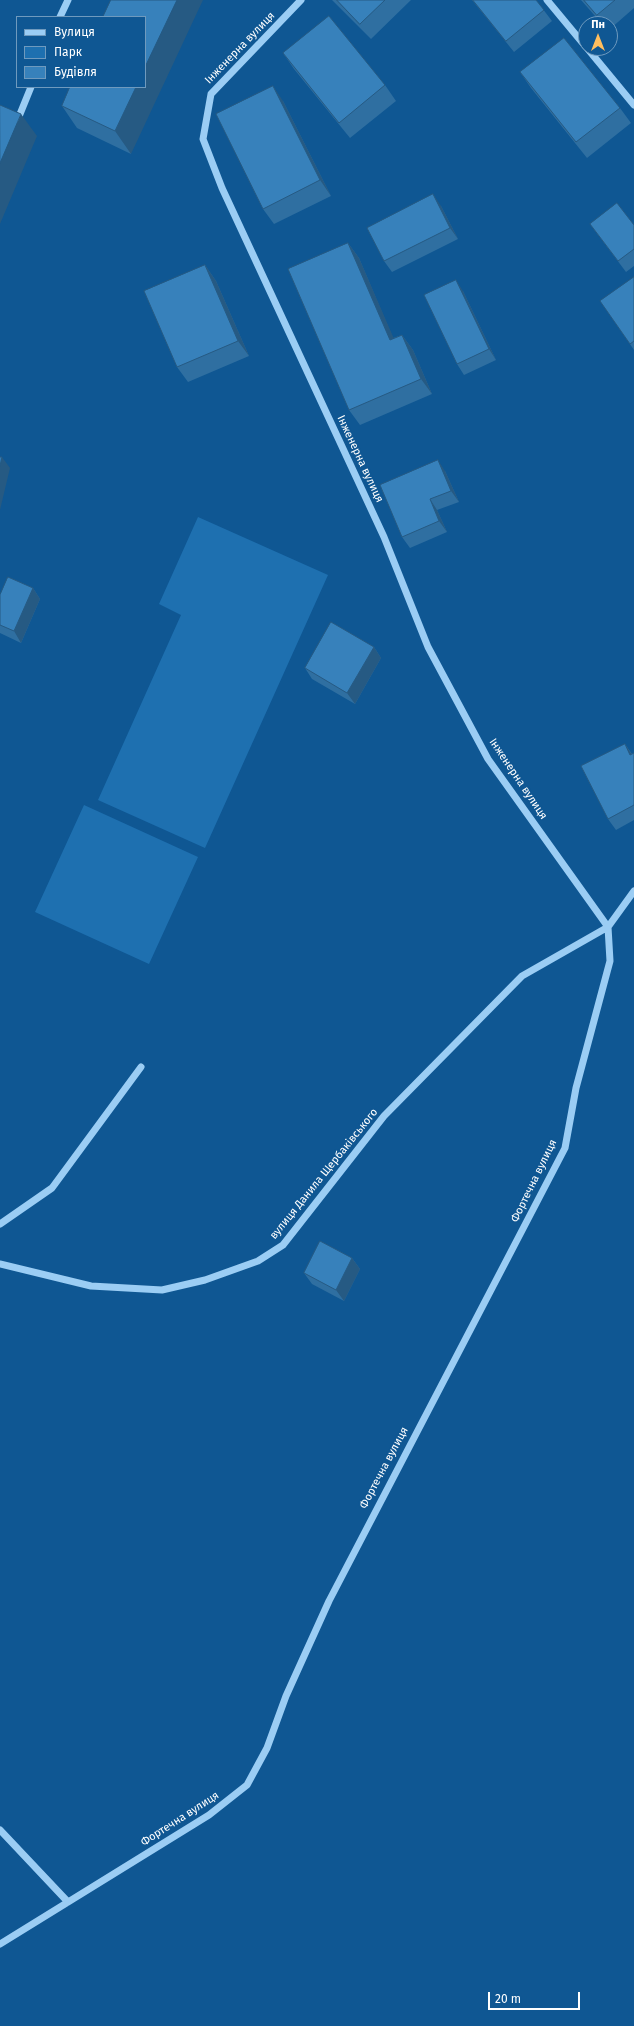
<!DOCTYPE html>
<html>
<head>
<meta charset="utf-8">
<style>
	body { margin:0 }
	#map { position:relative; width:634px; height:2026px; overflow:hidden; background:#0f5793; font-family:"Fira Sans",sans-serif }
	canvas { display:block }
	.legend { position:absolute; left:16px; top:16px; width:130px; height:72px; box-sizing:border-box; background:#0f5793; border:1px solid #6f9abe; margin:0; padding:5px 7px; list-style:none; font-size:12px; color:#fff }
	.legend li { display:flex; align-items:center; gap:8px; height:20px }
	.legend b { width:20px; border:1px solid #6f9abe }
	.north { position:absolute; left:578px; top:16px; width:40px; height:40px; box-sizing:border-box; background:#0f5793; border:1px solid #6f9abe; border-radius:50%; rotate:0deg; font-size:11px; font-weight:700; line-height:16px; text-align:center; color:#fff }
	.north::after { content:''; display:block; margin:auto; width:14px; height:18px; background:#ffbe5e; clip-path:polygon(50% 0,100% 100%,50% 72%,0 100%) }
	.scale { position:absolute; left:488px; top:1992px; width:92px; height:18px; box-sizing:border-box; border:2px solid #fff; border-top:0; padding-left:5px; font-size:12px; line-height:14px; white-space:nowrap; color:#fff; -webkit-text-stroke:3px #0f5793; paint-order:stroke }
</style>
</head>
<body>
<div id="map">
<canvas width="634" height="2026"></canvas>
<ul class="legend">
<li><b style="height:5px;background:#9bcdf4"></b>Вулиця</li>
<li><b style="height:11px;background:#1e70b0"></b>Парк</li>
<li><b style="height:11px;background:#3781bb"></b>Будівля</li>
</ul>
<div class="north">Пн</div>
<div class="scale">20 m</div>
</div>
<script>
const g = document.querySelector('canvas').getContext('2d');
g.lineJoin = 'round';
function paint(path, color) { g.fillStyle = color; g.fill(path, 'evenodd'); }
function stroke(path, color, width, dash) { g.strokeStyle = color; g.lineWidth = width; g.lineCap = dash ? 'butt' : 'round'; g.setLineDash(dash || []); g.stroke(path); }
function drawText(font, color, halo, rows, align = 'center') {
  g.font = font + ' "Fira Sans",sans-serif'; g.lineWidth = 3.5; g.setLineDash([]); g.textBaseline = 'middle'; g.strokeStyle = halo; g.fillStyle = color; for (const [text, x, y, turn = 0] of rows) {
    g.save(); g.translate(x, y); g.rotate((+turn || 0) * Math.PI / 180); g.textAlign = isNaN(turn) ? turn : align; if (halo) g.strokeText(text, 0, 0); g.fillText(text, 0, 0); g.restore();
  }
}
paint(new Path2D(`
	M198,517L328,575L205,848L98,800L181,615L159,604Z
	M84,805L198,857L149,964L35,912Z`), '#1e70b0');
stroke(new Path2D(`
	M301,0L211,94L203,139L222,188L384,537L428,647L488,759L608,927
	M547,0L586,47
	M60,17L68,0
	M587,48L634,105
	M18,119L31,87
	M0,1224L52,1188L141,1067
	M0,1264L91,1286L162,1290L205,1280L258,1261L283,1245L384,1116L522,976L608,927
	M0,1830L68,1902
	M0,1944L209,1815L247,1785L267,1748L286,1696L329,1601L565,1148L576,1088L610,961L608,927L634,891`), '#9bcdf4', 7);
paint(new Path2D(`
	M111,0L131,154L77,128L62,106Z
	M332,0H411L371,39Z
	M472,0H536L552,21L514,52Z
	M581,0H634V8L610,29V24H602Z
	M283,53L385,85L396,101L350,138L294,69Z
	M520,72L620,108L631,123L587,158L531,88Z
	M283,101L331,196L274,224L263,209Z
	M441,206L458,239L392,272L384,261Z
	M590,224L634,225V266L626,272Z
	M348,243L359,258L393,338L402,335L413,350L432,394L360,425L349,410Z
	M205,265L216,281L249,356L188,382L177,367Z
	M634,277V350L608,312Z
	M463,291L496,360L464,375L457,364Z
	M445,471L459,502L437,510L447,532L410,548L402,537Z
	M33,588L40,599L21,643L0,633V595Z
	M374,647L381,658L355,704L312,679L305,668Z
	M625,744L632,754L634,753V820L616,830L608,819Z
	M352,1258L360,1269L344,1301L312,1284L304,1273Z`), '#2f6fa1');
paint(new Path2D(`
	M177,0H203L131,154L115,131L136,87H145V67Z
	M273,86L283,101L331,196L320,180Z
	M21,114L37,136L0,224V163Z
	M433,194L441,206L458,239L450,228Z
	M348,243L359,258L401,355L390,340Z
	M205,265L216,281L249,356L238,341Z
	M456,280L463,291L496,360L489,349Z
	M402,335L413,350L432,394L421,379Z
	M2,457L10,468L0,510V466Z
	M438,460L445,471L459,502L451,491Z
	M430,499L437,510L447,532L439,521Z
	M33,588L40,599L21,643L14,631Z
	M374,647L381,658L355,704L347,693Z
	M625,744L632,755H630Z
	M352,1258L360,1269L344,1301L336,1290Z`), '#265a83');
const building = new Path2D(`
	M111,0H177L145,67V17H103Z
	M337,0H385L360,24Z
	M473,0H536L544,10L506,41Z
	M584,0H615L597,15Z
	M329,16L385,85L339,123L283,53Z
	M564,38L620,108L576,142L520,72Z
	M273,86L320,180L263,209L216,114Z
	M70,87H136L115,131L62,106Z
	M0,105L21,114L0,163Z
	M433,194L450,228L384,261L367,228Z
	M617,203L634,225V249L618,261L590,224Z
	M348,243L390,340L402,335L421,379L349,410L288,269Z
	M205,265L238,341L177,367L144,291Z
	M634,277V341L630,344L600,301Z
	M456,280L489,349L457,364L424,295Z
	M0,457H2L0,466Z
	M438,460L451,491L430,499L439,521L402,537L380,485Z
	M8,577L33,588L14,631L0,625V595Z
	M331,622L374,647L347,693L305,668Z
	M625,744L630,755L634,753V805L608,819L581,766Z
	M320,1241L352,1258L336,1290L304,1273Z`);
paint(building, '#3781bb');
stroke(building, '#265a83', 1);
drawText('11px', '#fff', '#0f5793', [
	["Інженерна вулиця",240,48,-46],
	["Інженерна вулиця",360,459,65],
	["Інженерна вулиця",518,779,56],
	["вулиця Данила Щербаківського",324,1174,-51],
	["Фортечна вулиця",534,1181,-64],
	["Фортечна вулиця",384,1468,-62],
	["Фортечна вулиця",180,1819,-33]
]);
</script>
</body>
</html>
